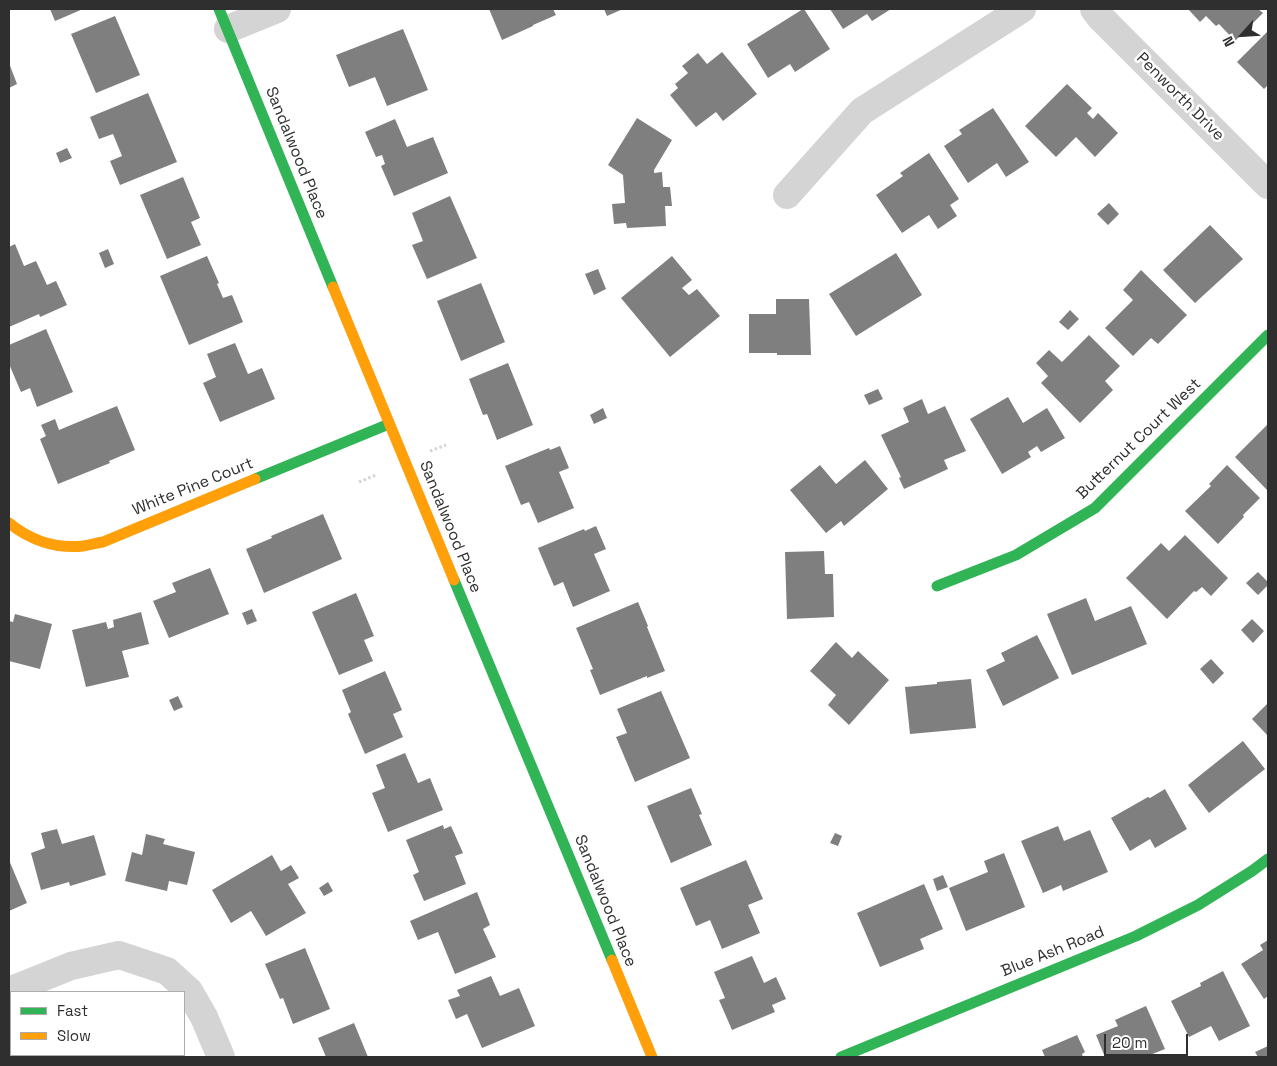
<!DOCTYPE html>
<html>
<head>
<meta charset="utf-8">
<style>
	body { margin:0 }
	#map { position:relative; width:1277px; height:1066px; overflow:hidden; background:#fff; font-family:"Space Grotesk",sans-serif }
	canvas { display:block }
	.frame { position:absolute; inset:0; border:10px solid #2f2f2f; pointer-events:none }
	.legend { position:absolute; left:10px; top:991px; width:175px; height:65px; box-sizing:border-box; background:#fff; border:1px solid #acacac; margin:0; padding:6px 9px; list-style:none; font-size:15px; color:#2f2f2f }
	.legend li { display:flex; align-items:center; gap:10px; height:25px }
	.legend b { width:25px; border:1px solid #acacac }
	.north { position:absolute; left:1217px; top:10px; width:50px; height:50px; -webkit-text-stroke:4px #fff; paint-order:stroke; rotate:244deg; font-size:14px; font-weight:700; line-height:20px; text-align:center; color:#2f2f2f }
	.north::after { content:''; display:block; margin:auto; width:18px; height:22px; background:#2f2f2f; clip-path:polygon(50% 0,100% 100%,50% 72%,0 100%) }
	.scale { position:absolute; left:1104px; top:1034px; width:84px; height:22px; box-sizing:border-box; border:2px solid #2f2f2f; border-top:0; padding-left:6px; font-size:15px; line-height:18px; white-space:nowrap; color:#2f2f2f; -webkit-text-stroke:4px #fff; paint-order:stroke }
</style>
</head>
<body>
<div id="map">
<canvas width="1277" height="1066"></canvas>
<div class="frame"></div>
<ul class="legend">
<li><b style="height:6px;background:#30b455"></b>Fast</li>
<li><b style="height:6px;background:#ff9f0a"></b>Slow</li>
</ul>
<div class="north">N</div>
<div class="scale">20 m</div>
</div>
<script>
const g = document.querySelector('canvas').getContext('2d');
g.lineJoin = 'round';
function paint(path, color) { g.fillStyle = color; g.fill(path, 'evenodd'); }
function stroke(path, color, width, dash) { g.strokeStyle = color; g.lineWidth = width; g.lineCap = dash ? 'butt' : 'round'; g.setLineDash(dash || []); g.stroke(path); }
function drawText(font, color, halo, rows, align = 'center') {
  g.font = font + ' "Space Grotesk",sans-serif'; g.lineWidth = 5; g.setLineDash([]); g.textBaseline = 'middle'; g.strokeStyle = halo; g.fillStyle = color; for (const [text, x, y, turn = 0] of rows) {
    g.save(); g.translate(x, y); g.rotate((+turn || 0) * Math.PI / 180); g.textAlign = isNaN(turn) ? turn : align; if (halo) g.strokeText(text, 0, 0); g.fillText(text, 0, 0); g.restore();
  }
}
paint(new Path2D(`
	M50,9H83L55,21Z
	M489,9H553L556,15L533,25V26L502,40Z
	M604,9H623L607,16Z
	M803,9H804L830,49L795,72L790,64L768,78L747,44Z
	M830,9H891L872,21L867,14L843,29Z
	M1188,9H1258L1263,13L1235,41L1219,24L1216,26L1206,16L1200,22Z
	M115,16L140,75L96,93L71,34Z
	M403,29L428,90L387,106L375,77L349,87L336,55Z
	M1268,31V88L1267,86L1264,89L1237,62Z
	M722,52L757,94L723,121L716,112L696,127L670,95L678,88L675,84L688,73L682,66L698,53L707,64Z
	M9,63L17,84L9,88Z
	M1067,84L1092,108L1087,113L1093,119L1098,113L1118,133L1095,157L1076,137L1056,157L1025,126Z
	M148,93L177,162L120,185L110,161L122,156L113,134L99,139L90,117Z
	M993,108L1029,162L1006,177L997,163L968,183L944,146L962,134L959,130Z
	M637,118L672,140L654,170V173L662,172L663,187H670L672,206H665L666,226L627,228L626,223L614,224L612,204L625,203L623,175L608,165Z
	M395,119L407,147L433,137L448,173L394,196L381,166L385,164L382,155L376,157L365,132Z
	M67,148L72,158L60,163L56,153Z
	M929,153L959,199L950,205L957,216L938,229L929,215L902,233L876,195L903,176L900,173Z
	M183,177L200,218L191,222L201,245L167,259L140,195Z
	M450,196L477,258L427,279L412,245L423,241L412,213Z
	M1109,203L1119,214L1108,225L1097,214Z
	M1210,225L1243,259L1195,303L1163,270Z
	M15,244L24,266L36,261L47,285L56,281L67,305L40,317L39,314L9,327V247Z
	M108,249L114,264L105,268L99,253Z
	M896,253L922,295L856,336L829,294Z
	M207,256L219,283L217,284L223,298L232,295L243,322L189,345L160,276Z
	M672,256L692,280L682,288L689,295L697,289L720,316L670,357L621,298Z
	M598,269L606,289L594,295L585,274Z
	M1141,270L1187,315L1158,344L1151,338L1133,356L1105,328L1133,300L1123,290Z
	M481,283L505,342L461,361L437,301Z
	M776,299H809L811,355H777V353H749V314H776Z
	M1070,310L1079,319L1068,330L1059,322Z
	M46,329L73,392L37,407L30,388L21,392L9,364V345Z
	M1089,335L1120,366L1105,381L1113,390L1080,423L1041,383L1048,376L1036,363L1049,350L1062,362Z
	M235,343L248,374L262,368L275,399L220,422L203,383L216,377L207,354Z
	M508,363L533,425L497,440L487,414L483,415L469,379Z
	M878,389L883,399L869,405L864,395Z
	M1008,397L1023,423L1047,408L1065,438L1041,452L1037,446L1028,452L1031,457L1002,474L970,419Z
	M922,399L928,414L945,406L966,451L944,460L948,469L904,489L899,478L901,477L881,435L909,422L903,408Z
	M117,406L135,450L109,461L110,463L58,484L40,439L46,436L41,425L55,419L59,430Z
	M603,408L607,418L594,424L590,415Z
	M1268,424V491L1235,457Z
	M560,446L569,468L559,472L574,508L538,523L529,502L521,505L505,466L549,448L550,450Z
	M865,460L888,489L844,526L841,521L826,533L790,490L820,465L836,484Z
	M1227,465L1260,498L1243,515L1244,517L1218,544L1185,511L1211,486L1209,484Z
	M323,514L342,559L264,593L246,549L272,538L271,536Z
	M596,526L606,549L594,554L610,591L573,607L563,582L554,586L538,548L584,529L585,531Z
	M1185,535L1228,578L1211,596L1202,587L1196,592L1194,591L1167,619L1126,578L1161,543L1169,551Z
	M824,551L825,574H833L834,617L787,619L785,552Z
	M210,568L229,614L169,638L153,601L176,592L172,583Z
	M1258,572L1268,582V585L1258,595L1246,583Z
	M356,593L374,636L364,640L373,661L339,675L312,612Z
	M1086,598L1095,621L1131,606L1147,644L1072,675L1047,614Z
	M638,602L648,626L647,627L665,671L647,678V676L600,695L590,670L593,669L576,628Z
	M252,609L257,621L247,625L242,613Z
	M141,612L149,644L122,651L129,677L86,687L72,630L106,622L108,629L114,627L113,620Z
	M15,614L52,624L40,669L9,661V621L13,622Z
	M1252,619L1264,631L1253,643L1241,630Z
	M1037,635L1059,678L1003,706L986,670L1005,661L1001,653Z
	M836,642L852,658L858,651L889,680L849,725L828,705L836,695L810,671Z
	M1211,659L1224,673L1213,684L1200,669Z
	M385,671L402,710L393,714L403,737L365,754L348,714L351,712L342,690Z
	M971,679L976,728L910,734L905,687L937,684V682Z
	M661,691L690,758L635,782L616,737L627,733L617,709Z
	M178,696L183,707L174,711L169,700Z
	M1268,703V736L1252,719Z
	M1243,741L1265,769L1209,813L1188,785Z
	M405,753L418,783L430,778L443,810L388,832L372,793L385,788L376,765Z
	M691,788L702,814L699,815L712,845L671,863L647,806Z
	M1165,789L1187,829L1155,848L1150,839L1130,851L1111,818L1148,797L1150,798Z
	M443,825L444,829L451,826L463,853L455,856L466,884L424,901L413,875L419,872L406,840Z
	M1058,826L1064,841L1090,830L1108,872L1063,891L1061,885L1043,893L1021,841Z
	M57,829L62,844L94,835L106,875L70,886L69,882L41,890L31,853L45,848L41,833Z
	M835,833L842,836L838,846L830,843Z
	M146,834L165,839L163,844L195,852L187,885L169,881L167,891L125,881L132,852L142,855Z
	M1004,853L1025,907L966,931L949,888L988,872L984,861Z
	M272,855L281,871L291,865L299,878L288,884L306,913L266,936L251,911L231,923L212,890Z
	M9,860L27,903L9,911Z
	M746,860L763,899L748,905L760,933L722,949L710,920L696,926L680,888Z
	M943,875L948,887L937,891L933,879Z
	M328,882L333,891L324,896L319,888Z
	M924,884L943,929L920,939L924,949L880,967L857,913Z
	M477,892L490,925L483,929L496,957L455,974L438,932L418,940L410,921Z
	M1268,940V996L1264,999L1241,964L1263,950L1260,945Z
	M305,948L330,1009L293,1024L283,998L280,999L265,964Z
	M752,956L764,983L776,977L786,999L772,1005L775,1012L732,1030L719,1000L725,998L714,972Z
	M1223,971L1250,1026L1219,1041L1211,1026L1189,1037L1171,1001L1201,986L1200,983Z
	M491,976L500,996L519,988L535,1026L482,1048L467,1014L456,1019L448,1000L460,996L457,990Z
	M1146,1006L1165,1049L1145,1057H1105L1096,1035L1118,1026L1115,1020Z
	M354,1023L368,1057H326L318,1038Z
	M1077,1035L1085,1052L1082,1054L1083,1057H1045L1042,1050Z
	M1268,1046V1057H1258L1255,1052Z
	M91,1055H145L146,1057H92Z`), '#7f7f7f');
stroke(new Path2D(`
	M430,451L446,445
	M359,482L376,475`), '#d4d4d4', 3, [2.5, 2.5]);
stroke(new Path2D(`
	M1094,9L1100,17L1268,185
	M228,29L277,9
	M787,195L862,111L1022,9
	M9,991L71,966L119,955L167,971L189,991L204,1017L221,1057`), '#d4d4d4', 28);
stroke(new Path2D(`
	M219,9L333,287
	M255,479L389,424
	M454,580L612,960
	M937,586L1016,555L1095,508L1268,335
	M841,1057L1136,936L1198,905L1252,871L1268,859`), '#30b455', 11);
stroke(new Path2D(`
	M333,287L454,580
	M9,523C30,540 56,549 83,546C90,545 96,543 103,542L255,479
	M612,960L652,1057`), '#ff9f0a', 11);
drawText('16px', '#2f2f2f', '#fff', [
	["Penworth Drive",1180,97,45],
	["Sandalwood Place",296,153,68],
	["Butternut Court West",1139,439,-44],
	["White Pine Court",193,487,-22],
	["Sandalwood Place",450,527,68],
	["Sandalwood Place",605,901,68],
	["Blue Ash Road",1053,952,-22]
]);
</script>
</body>
</html>
